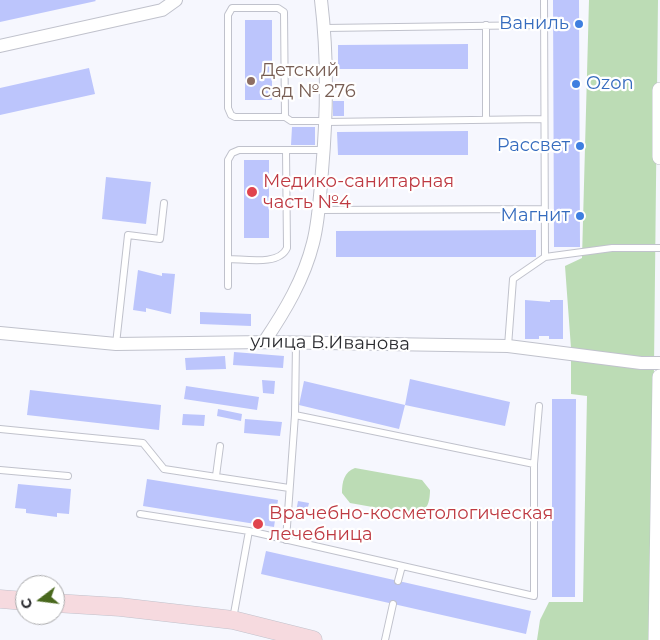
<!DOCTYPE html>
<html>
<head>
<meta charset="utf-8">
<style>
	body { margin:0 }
	#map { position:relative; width:660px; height:640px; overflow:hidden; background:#f6f7fe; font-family:Montserrat,sans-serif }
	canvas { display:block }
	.north { position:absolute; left:15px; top:575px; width:50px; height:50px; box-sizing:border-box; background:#fff; border:1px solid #aaaaac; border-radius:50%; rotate:255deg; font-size:14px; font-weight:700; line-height:20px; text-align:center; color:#2a2b2f }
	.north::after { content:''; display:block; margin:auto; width:18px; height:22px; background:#49681d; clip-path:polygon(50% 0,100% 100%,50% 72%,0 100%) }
</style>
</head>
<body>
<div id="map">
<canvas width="660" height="640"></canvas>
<div class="north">С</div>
</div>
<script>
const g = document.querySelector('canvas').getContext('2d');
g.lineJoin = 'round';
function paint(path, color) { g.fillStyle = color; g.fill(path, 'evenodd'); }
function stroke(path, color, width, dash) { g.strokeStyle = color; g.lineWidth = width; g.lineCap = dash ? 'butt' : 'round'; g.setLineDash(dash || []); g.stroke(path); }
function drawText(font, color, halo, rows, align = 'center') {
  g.font = font + ' Montserrat,sans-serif'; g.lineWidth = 4.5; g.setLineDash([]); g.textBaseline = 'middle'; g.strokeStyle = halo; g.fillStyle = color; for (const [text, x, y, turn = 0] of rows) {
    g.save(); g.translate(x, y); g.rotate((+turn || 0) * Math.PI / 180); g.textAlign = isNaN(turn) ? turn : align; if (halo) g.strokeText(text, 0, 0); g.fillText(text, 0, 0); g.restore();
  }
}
paint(new Path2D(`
	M589,0H658L651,640H537L540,620L549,602H583L587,396L571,394V348L565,266L582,258Z
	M355,468L422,480L430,490C430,502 427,515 412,514L350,503L342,493C342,482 344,472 355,468Z`), '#bcdcb5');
paint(new Path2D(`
	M0,0H95L96,1L0,22Z
	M553,0H579L580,247H554Z
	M245,20H272V100H245Z
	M468,44V69H338V45Z
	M89,68L95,94L0,115V88Z
	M333,101H344V116H333Z
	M292,127H315V145H291Z
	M468,131V155H338L337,132Z
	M244,160H269V238H244Z
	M106,177L151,182L146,224L102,219Z
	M536,230V257H336V231Z
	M138,270L162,276V273L175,274L171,314L146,308V312L133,310Z
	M525,300L550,302V300H563V339H549V336H539V339H525Z
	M200,312L251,314V326L200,324Z
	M234,352L284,356L283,368L233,365Z
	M225,356L226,369L186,370L185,358Z
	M410,379L510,402L505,426L405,405Z
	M262,380L275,381L274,394L263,393Z
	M304,381L405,405L399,429L299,405Z
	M186,386L259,397L257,410L184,399Z
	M30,390L161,405L159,430L27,415Z
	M552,399H576L575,597H552Z
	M218,409L242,414L241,421L217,416Z
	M183,414L205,415L204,426L182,425Z
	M245,419L282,422L280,436L244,433Z
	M147,479L278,500L274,527L143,506Z
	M18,484L71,489L69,514L57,513V517L26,513V509L15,508Z
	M298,501L309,503L305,519L295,517Z
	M266,551L531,611L526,634L261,574Z`), '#bcc5fc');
const service = new Path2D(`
	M544,0L545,257
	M486,25V120
	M325,28L544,25
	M285,117L284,12L278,8H232L228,15V108L231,115L235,117H285L291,121H326
	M326,122L544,119
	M286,150L287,248C279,266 245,259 228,259V160L232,153L239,150H324
	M319,210L544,209
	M228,259V286
	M116,344L128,235L160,239L164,203
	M508,346L513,279L545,257L612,248H660
	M295,415L534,464
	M0,429L143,443L164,469L289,488
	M0,470L68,476
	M216,476L220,446
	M140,514L249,531L534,596V464L539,406
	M286,540L295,415L296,343
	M398,581L402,566
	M233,619L249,531
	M385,640L393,604`);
const minor = new Path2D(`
	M0,46L162,10L176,0
	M0,333L116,344L264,342L508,346L641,363H660
	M264,342C285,311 304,279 313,243C319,220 320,195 322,171C327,114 328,57 321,0`);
const tertiary = new Path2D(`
	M660,90V157
	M656,640L660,377`);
const secondary = new Path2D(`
	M0,599L25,601
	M55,603L120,607L233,620L313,640`);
stroke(service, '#c0c2cc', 8);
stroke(minor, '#c0c2cc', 14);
stroke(tertiary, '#c0c2cc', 16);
stroke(secondary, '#c0c2cc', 19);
stroke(service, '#fff', 6);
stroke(minor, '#fff', 12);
stroke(tertiary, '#fff', 15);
stroke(secondary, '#f6dadf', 18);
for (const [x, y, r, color] of [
	[579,24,5,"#3f7fe0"],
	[251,81,5,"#8d6e63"],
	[576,84,5,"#3f7fe0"],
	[580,146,5,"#3f7fe0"],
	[252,192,6,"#e0444e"],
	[580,216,5,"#3f7fe0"],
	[258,524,6,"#e0444e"]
]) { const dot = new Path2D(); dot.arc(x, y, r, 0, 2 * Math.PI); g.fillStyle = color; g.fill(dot); stroke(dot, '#fff', 2); }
drawText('18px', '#366cbe', '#fff', [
	["Ваниль",569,24],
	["Ozon",586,84,"left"],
	["Рассвет",570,146],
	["Магнит",570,216]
], 'right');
drawText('18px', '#785e54', '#fff', [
	["Детский",261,71],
	["сад № 276",261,92]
], 'left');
drawText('18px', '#be3a42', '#fff', [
	["Медико-санитарная",263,182],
	["часть №4",263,203],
	["Врачебно-косметологическая",269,514],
	["лечебница",269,535]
], 'left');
drawText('18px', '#2a2b2f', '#fff', [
	["улица В.Иванова",330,343,1]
]);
</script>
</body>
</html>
